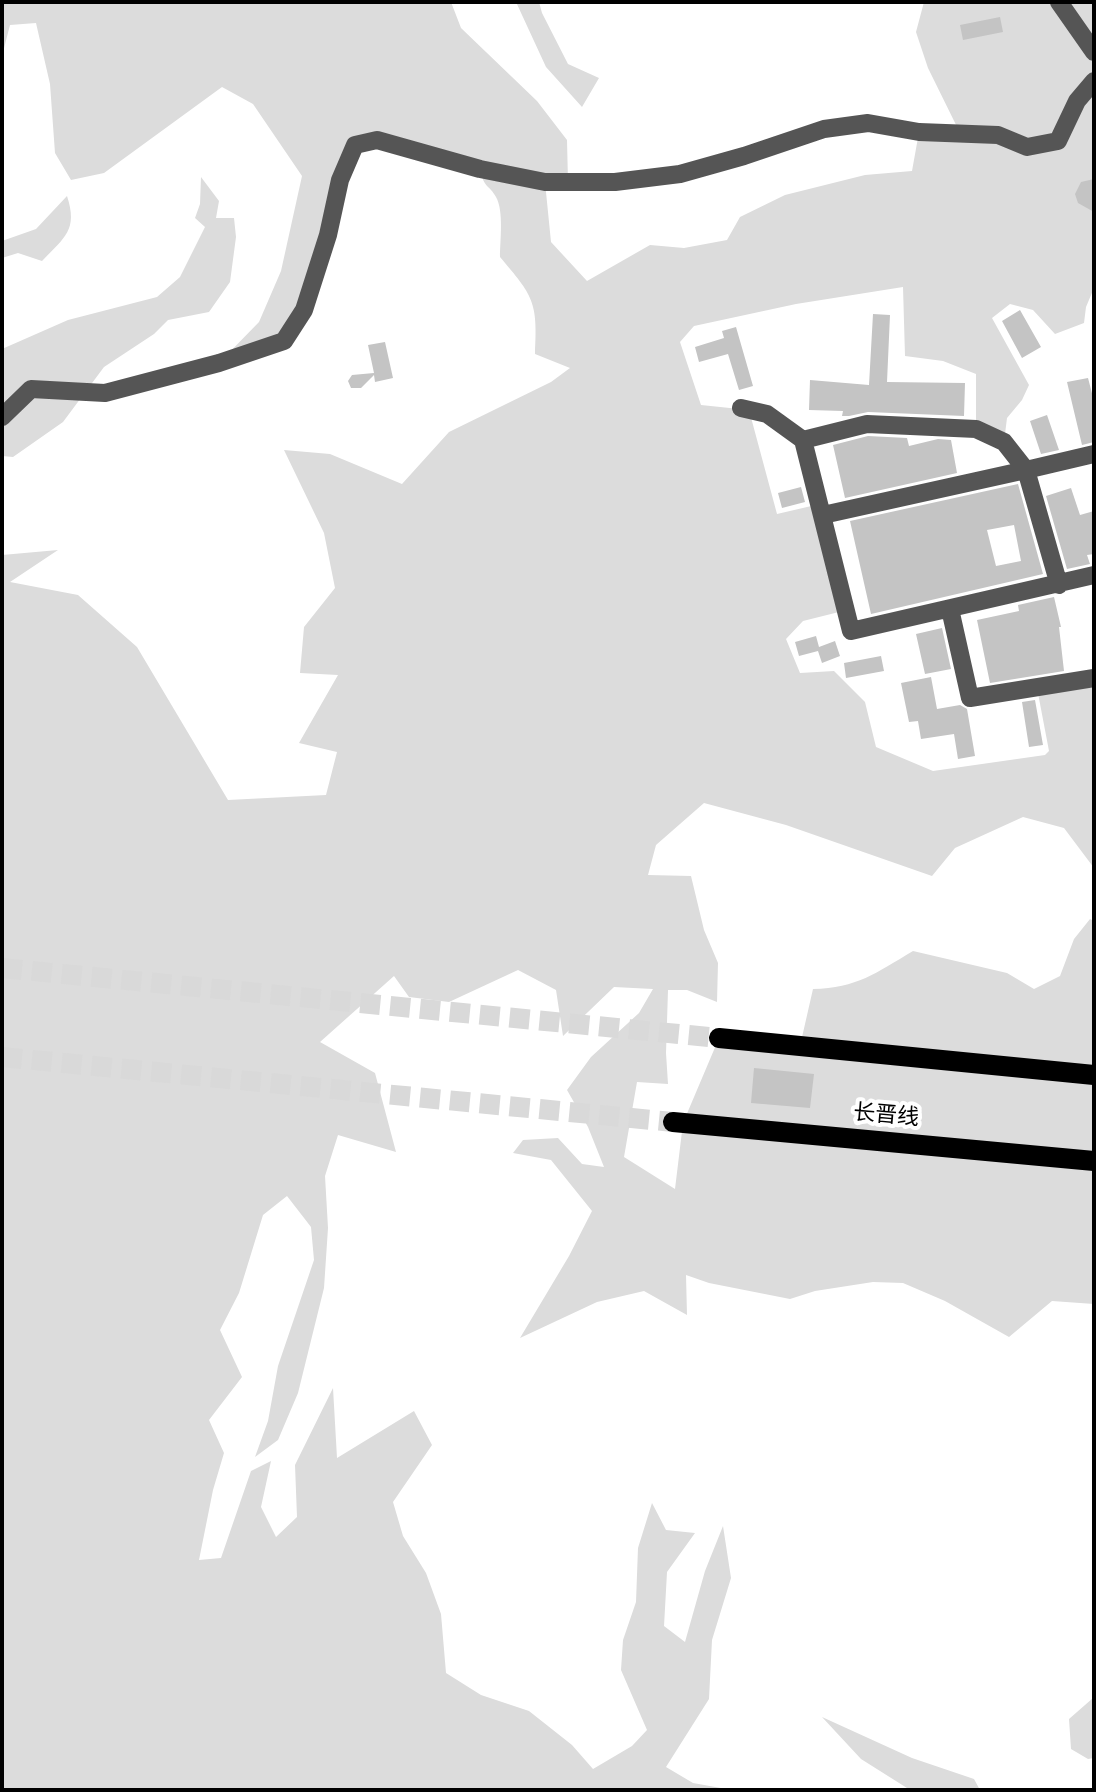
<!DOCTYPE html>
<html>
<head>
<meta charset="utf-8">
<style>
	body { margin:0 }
	#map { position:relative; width:1096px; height:1792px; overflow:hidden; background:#fff; font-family:"Source Sans 3",sans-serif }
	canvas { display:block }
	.frame { position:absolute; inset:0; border:4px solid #000; pointer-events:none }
</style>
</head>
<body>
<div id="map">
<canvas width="1096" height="1792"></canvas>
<div class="frame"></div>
</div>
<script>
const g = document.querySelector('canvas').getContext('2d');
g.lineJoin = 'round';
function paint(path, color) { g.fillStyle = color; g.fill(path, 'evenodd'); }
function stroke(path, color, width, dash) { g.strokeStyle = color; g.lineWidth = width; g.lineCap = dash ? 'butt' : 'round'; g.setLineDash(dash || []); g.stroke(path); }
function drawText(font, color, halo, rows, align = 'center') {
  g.font = font + ' "Source Sans 3","Noto Sans SC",sans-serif'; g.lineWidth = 8; g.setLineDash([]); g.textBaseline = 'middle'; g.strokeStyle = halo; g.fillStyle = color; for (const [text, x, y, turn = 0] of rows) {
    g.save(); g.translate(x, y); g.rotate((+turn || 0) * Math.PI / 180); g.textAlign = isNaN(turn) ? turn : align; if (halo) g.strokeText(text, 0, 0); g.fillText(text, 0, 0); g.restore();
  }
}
paint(new Path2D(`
	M2,2H451L461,28L537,101L567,140L568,182H545L551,242L587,281L650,245L684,248L727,240L740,217L785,195L865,175L912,171L919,132L960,133L928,68L916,32L924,2H1094V288L1086,307L1084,323L1055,334L1033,310L1010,304L992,318L1029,385L1022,400L1007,418L1004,442L976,429V374L943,361L905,356L903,287L796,304L694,326L680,342L701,405L749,410L777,514L820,504L847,610L803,621L786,639L800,673L834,671L865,702L876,747L933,771L1045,755L1049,751L1037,688L1094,678V868L1064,828L1023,817L955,848L932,876L786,825L704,803L656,845L648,875L691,876L704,930L718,963L717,1002L687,990H668L666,1053L668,1084L637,1082L624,1157L675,1189L683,1123L719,1038L800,1046L813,989C857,988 876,973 913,951L1007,973L1034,989L1060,976L1074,939L1090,919L1094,921V1304L1052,1301L1009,1337L945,1301L903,1283L873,1282L815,1291L790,1299L709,1283L686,1275L687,1315L644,1291L597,1302L520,1338L569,1256L592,1211L551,1160L513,1153L523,1140L558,1138L582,1164L604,1167L588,1127L567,1090L591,1057L639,1013L653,989L614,987L563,1036L556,990L518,970L449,1002L409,997L394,976L320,1042L375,1073L396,1152L338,1135L325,1176L328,1228L324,1288L298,1393L278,1440L255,1457L268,1421L278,1366L314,1260L311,1227L287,1196L263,1215L239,1293L220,1330L242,1377L209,1420L224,1453L213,1490L199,1560L221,1558L251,1471L271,1461L261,1507L276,1537L297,1517L295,1465L333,1388L337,1458L414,1411L432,1445L393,1502L403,1536L426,1573L441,1614L446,1673L481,1695L529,1711L572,1745L593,1769L632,1746L647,1730L621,1670L623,1640L636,1602L638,1548L652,1503L666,1530L695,1533L667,1572L664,1626L685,1642L705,1571L723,1526L731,1578L712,1640L709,1699L666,1767L693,1783L732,1790H2V555L58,550L10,582L78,595L137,647L228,800L326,795L337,752L299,743L338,675L300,673L304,627L335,588L324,533L284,450L330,454L402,484L449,432L551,382L570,368L535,354C538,301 533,296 500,257C500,241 504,211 496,197C489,184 484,189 480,169L426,152L355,145L284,341L219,363L259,322L281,271L302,176L253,104L222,87L104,173L71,180L55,153L50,84L36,23L10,25L2,56Z
	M516,2H539L542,13L568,64L599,78L582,107L546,67Z
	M201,177L219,201L216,218H234L236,237L230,282L209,312L168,320L154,334L104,367L63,422L13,457L2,456V349L68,320L157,297L180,277L205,227L195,218L200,204Z
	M67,196C78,230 65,237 42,261L18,253L2,258V241L36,229Z
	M1093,1698L1094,1758L1088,1759L1071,1749L1069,1719Z
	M822,1717L912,1758L974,1779L980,1790H906L907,1788L861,1759Z`), '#dcdcdc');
paint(new Path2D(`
	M1000,17L1003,32L963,40L960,25Z
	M1094,179V212L1078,203L1075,194L1081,182Z
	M1020,310L1041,347L1022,358L1002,321Z
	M873,314L890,315L887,382L965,383L964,416L868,412L849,416H842L843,411L809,410L810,380L869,385Z
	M736,327L753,386L739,390L728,354L699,362L695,347L724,338L722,331Z
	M385,342L393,378L375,382L374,375L361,388H351L348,381L352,375L374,373L368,345Z
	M1088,378L1094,401V442L1082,445L1067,382Z
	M1047,415L1059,450L1041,454L1030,421Z
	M868,436L907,438L909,446L938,439L951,440L957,473L845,498L833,445Z
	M1018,484L1043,574L871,614L850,521ZM1014,525L1021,561L996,566L987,530Z
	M801,487L805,502L782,508L778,493Z
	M1071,488L1080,515L1094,511V554L1087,555L1090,564L1067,569L1046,496Z
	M1054,597L1061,627H1059L1064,671L990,683L977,620L1019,611L1018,605Z
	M942,628L951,669L925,674L916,634Z
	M816,636L819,647L835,641L840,656L822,663L818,651L799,656L795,642Z
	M881,656L884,671L846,678L844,663Z
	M931,677L937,709L960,705L967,709L975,756L958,759L954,734L921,739L918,721L909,722L901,683Z
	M1035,700L1043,745L1029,747L1022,702Z
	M754,1068L814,1074L810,1108L751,1103Z`), '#c4c4c4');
stroke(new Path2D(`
	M2,968L719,1038
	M2,1057L673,1122`), '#d9d9d9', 20, [20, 10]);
stroke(new Path2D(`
	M1059,2L1094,52
	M741,408L767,414L803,440L851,631L1094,575
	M2,417L31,389L105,393L219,363L284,341L304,310L328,235L340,180L355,145L377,140L480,169L545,182H615L680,174L744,156L824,129L868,123L919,132L998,135L1027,147L1058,141L1077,101L1094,81
	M803,440L867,424L976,429L1004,442L1026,470L1094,454
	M823,515L1026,470L1059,585
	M950,609L970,698L1094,678`), '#555', 18);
stroke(new Path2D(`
	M719,1038L1094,1075
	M673,1122L1094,1161`), '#000', 20);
drawText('22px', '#000', '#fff', [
	["长晋线",886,1117,5]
]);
</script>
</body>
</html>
